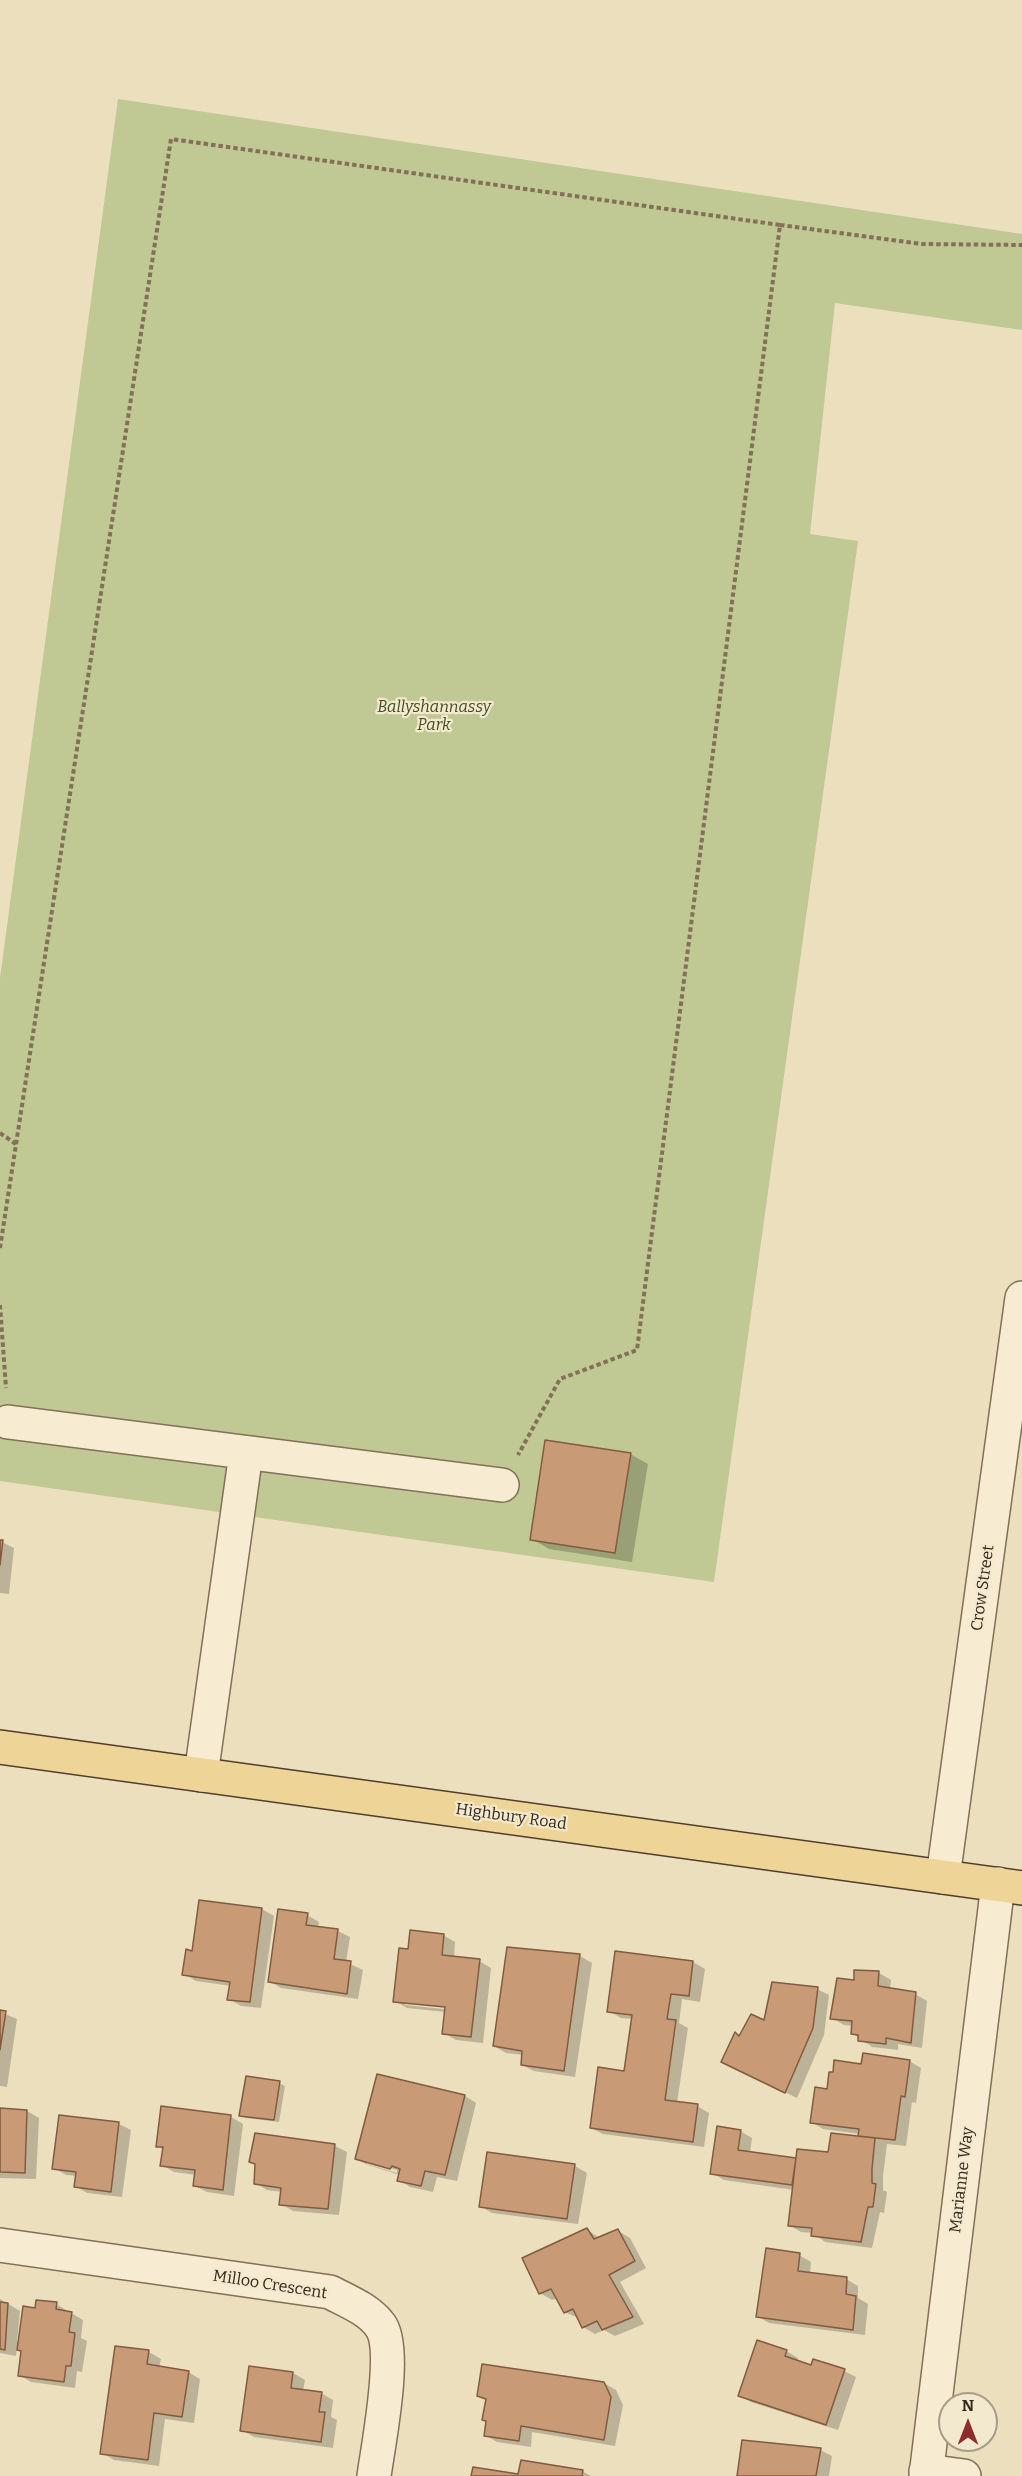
<!DOCTYPE html>
<html>
<head>
<meta charset="utf-8">
<style>
	body { margin:0 }
	#map { position:relative; width:1022px; height:2476px; overflow:hidden; background:#ebdfbe; font-family:Bitter,serif }
	canvas { display:block }
	.north { position:absolute; left:938px; top:2392px; width:60px; height:60px; box-sizing:border-box; background:#f3e9ce; border:2px solid #a69c87; border-radius:50%; rotate:0deg; font-size:16px; font-weight:700; line-height:24px; text-align:center; color:#33281c }
	.north::after { content:''; display:block; margin:auto; width:21px; height:27px; background:#8e2d2b; clip-path:polygon(50% 0,100% 100%,50% 72%,0 100%) }
</style>
</head>
<body>
<div id="map">
<canvas width="1022" height="2476"></canvas>
<div class="north">N</div>
</div>
<script>
const g = document.querySelector('canvas').getContext('2d');
g.lineJoin = 'round';
function paint(path, color) { g.fillStyle = color; g.fill(path, 'evenodd'); }
function stroke(path, color, width, dash) { g.strokeStyle = color; g.lineWidth = width; g.lineCap = dash ? 'butt' : 'round'; g.setLineDash(dash || []); g.stroke(path); }
function drawText(font, color, halo, rows, align = 'center') {
  g.font = font + ' Bitter,serif'; g.lineWidth = 4.5; g.setLineDash([]); g.textBaseline = 'middle'; g.strokeStyle = halo; g.fillStyle = color; for (const [text, x, y, turn = 0] of rows) {
    g.save(); g.translate(x, y); g.rotate((+turn || 0) * Math.PI / 180); g.textAlign = isNaN(turn) ? turn : align; if (halo) g.strokeText(text, 0, 0); g.fillText(text, 0, 0); g.restore();
  }
}
paint(new Path2D(`
	M118,99L1022,234V330L835,303L810,534L858,541L714,1582L0,1481V978Z`), '#c0c893');
paint(new Path2D(`
	M630,1454L648,1464L632,1562L549,1549L532,1539Z
	M0,1541L14,1548L9,1594L0,1593Z
	M262,1909L274,1916L261,2008L241,2006L229,1999L231,1986L196,1981L184,1974L194,1952Z
	M307,1915L319,1922L318,1928L338,1931L350,1937L346,1962L363,1970L358,1999L281,1988L269,1981Z
	M443,1935L455,1942L454,1958L479,1961L491,1968L483,2043L456,2040L444,2033L446,2012L407,2008L395,2001L409,1950ZM405,2002L453,2007V2010L405,2005Z
	M508,1949L580,1956L592,1963L575,2077L534,2071L522,2065L523,2055L506,2053L494,2046Z
	M693,1962L705,1969L700,2002L682,1999L679,2023L688,2028L677,2103L697,2106L709,2113L704,2147L603,2134L591,2128L625,2073L633,2019L621,2018L609,2011Z
	M879,1973L891,1980L890,1989L915,1994L927,2001L922,2048L898,2044V2050L872,2047L852,2033L853,2026L844,2025L832,2018L855,1981Z
	M817,1989L829,1995L824,2035L797,2098L734,2068L740,2037Z
	M0,2012L17,2019L7,2087L0,2086Z
	M909,2061L921,2068L916,2103L912,2102L906,2146L887,2144L883,2176V2190L887,2192L884,2213L880,2212L872,2248L825,2242L813,2233L801,2232L789,2225L794,2190L724,2180L712,2173L740,2131L752,2138L750,2153L797,2160L830,2154L859,2138L860,2134L823,2129L811,2122L828,2090L862,2066Z
	M378,2076L465,2096L476,2103L457,2181L437,2177L433,2192L410,2187L399,2180L400,2175L368,2165L356,2159ZM367,2161L397,2170V2173L367,2164Z
	M279,2083L285,2086L279,2122L246,2118L240,2115Z
	M0,2110L27,2111L39,2118L36,2179L0,2178Z
	M231,2117L243,2124L234,2196L207,2192L195,2186L196,2175L174,2172L162,2165L164,2150L157,2146Z
	M119,2124L131,2130L122,2197L87,2193L75,2186L77,2176L66,2175L54,2168Z
	M335,2146L347,2152L339,2215L293,2211L281,2204L282,2192L267,2190L255,2183Z
	M488,2153L575,2166L587,2173L578,2224L492,2213L480,2206Z
	M587,2230L600,2238L618,2231L630,2238L646,2268L620,2282L644,2324L615,2336L604,2330L595,2334L583,2327L578,2318L565,2312L558,2298L552,2300L540,2293Z
	M799,2255L811,2262L810,2274L846,2279L858,2286V2298L868,2304L865,2335L769,2323L757,2316Z
	M0,2299L20,2311L17,2342H20L36,2309L56,2304L83,2320L81,2338L87,2341L82,2372L77,2371L75,2388L31,2382L19,2375L23,2352L17,2348L16,2356L0,2353Z
	M116,2348L149,2352L161,2359L159,2368L188,2372L200,2379L194,2423L165,2419L159,2466L114,2460L102,2453Z
	M786,2351L798,2358L797,2362L812,2367L844,2371L856,2377L838,2430L751,2402L740,2395Z
	M293,2373L305,2380L303,2391L321,2393L333,2400L331,2417L337,2420L333,2448L254,2437L242,2430Z
	M604,2383L616,2390L623,2405L615,2446L532,2432L531,2447L497,2442L485,2435L487,2401L478,2396Z
	M820,2450L832,2456L829,2476H739Z
	M582,2471L591,2476H473H519Z`), '#0003');
const building = new Path2D(`
	M545,1440L631,1453L615,1553L530,1540Z
	M0,1540H3L0,1565Z
	M199,1900L262,1908L250,2002L227,2000L230,1982L182,1975L186,1949L192,1951Z
	M278,1909L308,1913L306,1925L338,1929L334,1959L351,1961L347,1994L268,1982Z
	M410,1930L444,1934L442,1955L480,1959L471,2037L442,2034L445,2007L393,2002L399,1948L408,1949Z
	M507,1947L580,1954L564,2071L521,2065L522,2051L493,2046Z
	M615,1951L693,1961L689,1996L671,1994L667,2019L676,2020L665,2100L698,2104L693,2142L590,2128L598,2067L624,2071L632,2015L607,2012Z
	M854,1970L879,1971L878,1986L916,1992L911,2043L886,2038V2044L858,2041V2035L851,2034L852,2021L830,2019L837,1978L854,1980Z
	M772,1982L818,1987L813,2028L785,2093L721,2062L735,2032L739,2036L751,2014L764,2020Z
	M0,2010L6,2011L0,2050Z
	M863,2053L910,2060L905,2097L901,2096L895,2140L858,2136L859,2129L810,2123L815,2087L827,2089L829,2072H833L834,2060L861,2064Z
	M377,2074L465,2095L445,2175L425,2171L421,2186L397,2181L400,2169L392,2166L390,2169L355,2159Z
	M246,2076L280,2081L274,2120L239,2116Z
	M161,2106L231,2115L223,2190L193,2186L195,2170L160,2166L163,2147H156Z
	M0,2108L27,2110L25,2173L0,2172Z
	M59,2115L119,2122L111,2192L74,2187L76,2172L52,2169Z
	M717,2126L741,2130L738,2150L796,2158L792,2185L710,2174Z
	M255,2133L335,2144L328,2209L279,2205L281,2188L254,2184L255,2164L249,2162Z
	M831,2133L875,2138L872,2169V2183L876,2184L873,2207H868L861,2242L811,2236L812,2228L788,2226L797,2149L828,2152Z
	M487,2152L575,2164L567,2219L479,2207Z
	M587,2228L594,2239L618,2229L635,2261L609,2275L633,2317L602,2330L597,2321L582,2328L573,2309L564,2313L551,2289L539,2294L522,2258Z
	M766,2248L800,2253L798,2271L847,2277L846,2294L856,2296L853,2330L756,2317Z
	M36,2300L57,2302L56,2309L72,2312L69,2332L75,2333L71,2366H66L64,2382L18,2376L21,2351L17,2350L23,2306L35,2308Z
	M0,2302L8,2303L5,2350L0,2349Z
	M757,2340L787,2350L785,2356L811,2365L813,2359L845,2369L826,2425L738,2396Z
	M115,2346L149,2350L147,2364L189,2371L182,2417L154,2413L148,2460L100,2454Z
	M482,2364L604,2382L611,2397L604,2440L521,2426L519,2441L484,2436L486,2421L482,2420L486,2399L477,2396Z
	M249,2366L293,2372L291,2388L322,2392L319,2412H325L321,2442L240,2431Z
	M742,2440L821,2448L816,2476H737Z
	M521,2460L583,2470L582,2476H471L473,2467L518,2474Z`);
paint(building, '#c89a76');
stroke(building, '#805b3f', 1.5);
const minor = new Path2D(`
	M8,1422L502,1485
	M201,1775L246,1453
	M943,1877L1022,1298
	M0,2245L330,2292C347,2301 368,2309 380,2325C398,2348 378,2446 374,2476
	M926,2471L964,2476
	M926,2476L998,1884`);
const major = new Path2D(`
	M0,1747L1022,1888`);
stroke(minor, '#827058', 36);
stroke(major, '#503e2c', 36);
stroke(new Path2D(`
	M780,225L922,244L1022,245
	M0,1133L16,1144
	M0,1248L171,139L780,225L637,1350L560,1379L518,1455
	M0,1305L6,1388`), '#827058', 4, [4.5, 3]);
stroke(minor, '#f7ecd1', 33);
stroke(major, '#eed597', 33);
drawText('italic 16px', '#424e23', '#f3e9ce', [
	["Ballyshannassy",434,708],
	["Park",434,726]
]);
drawText('16px', '#33281c', '#f3e9ce', [
	["Crow Street",983,1588,-82],
	["Highbury Road",511,1817,8],
	["Marianne Way",962,2180,-83],
	["Milloo Crescent",270,2285,9]
]);
</script>
</body>
</html>
